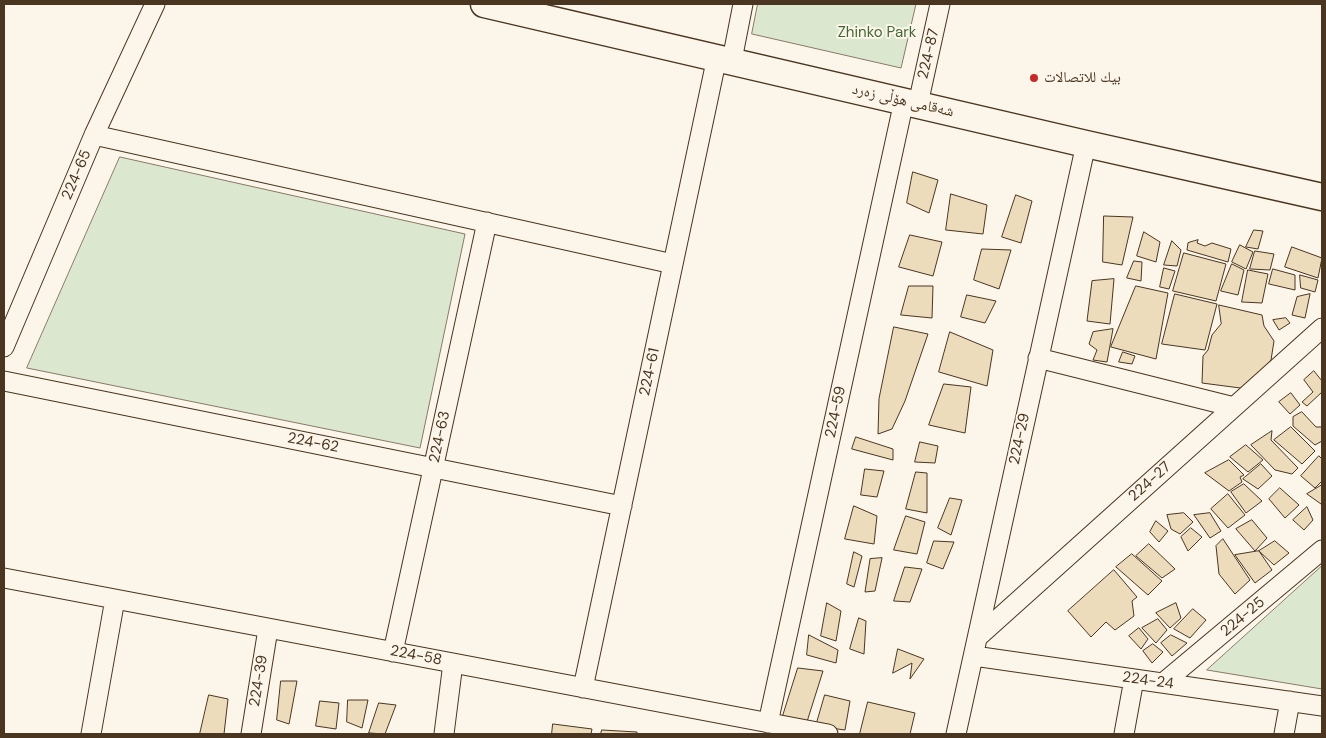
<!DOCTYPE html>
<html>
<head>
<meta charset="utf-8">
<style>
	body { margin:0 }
	#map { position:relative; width:1326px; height:738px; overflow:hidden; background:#fbf6e9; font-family:"DM Sans",sans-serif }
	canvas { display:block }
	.frame { position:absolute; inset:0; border:5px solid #4a3520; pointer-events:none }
</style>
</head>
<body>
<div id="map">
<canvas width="1326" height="738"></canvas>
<div class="frame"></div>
</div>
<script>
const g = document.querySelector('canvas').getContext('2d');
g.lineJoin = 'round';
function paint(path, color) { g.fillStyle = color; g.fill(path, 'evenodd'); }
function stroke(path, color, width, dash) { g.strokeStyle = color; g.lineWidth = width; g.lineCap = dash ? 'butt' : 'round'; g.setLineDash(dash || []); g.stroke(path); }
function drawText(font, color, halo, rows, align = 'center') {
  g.font = font + ' "DM Sans","Noto Naskh Arabic",sans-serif'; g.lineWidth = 4; g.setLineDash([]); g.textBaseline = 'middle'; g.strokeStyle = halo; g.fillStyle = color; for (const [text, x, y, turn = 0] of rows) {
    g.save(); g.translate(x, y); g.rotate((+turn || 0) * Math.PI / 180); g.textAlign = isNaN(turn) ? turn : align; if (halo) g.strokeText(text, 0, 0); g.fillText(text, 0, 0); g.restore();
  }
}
const green = new Path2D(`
	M758,4H916L901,68L752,34Z
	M120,157L465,234L420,448L27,368Z
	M1322,566V689L1207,670Z`);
paint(green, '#dce7d0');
stroke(green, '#887966', 1);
const building = new Path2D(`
	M913,172L938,180L929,213L907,203Z
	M951,194L987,205L983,234L946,230Z
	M1016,195L1032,201L1021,243L1002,237Z
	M1104,216L1133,217L1122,265L1103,262Z
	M1254,230L1263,231L1258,249L1246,247Z
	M1144,232L1160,242L1156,262L1137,256Z
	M910,235L942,242L933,276L899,267Z
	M1198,240L1197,243L1205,246L1212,243L1231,249L1228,262L1187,250L1188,243Z
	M1172,241L1181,250L1177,266L1164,265Z
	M1240,245L1253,252L1246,269L1232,262Z
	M1292,247L1322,258L1318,278L1285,267Z
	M982,249L1011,250L999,289L974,280Z
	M1255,251L1274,254L1270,270L1250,269Z
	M1184,253L1226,264L1216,301L1173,291Z
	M1134,261L1142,262L1141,281L1127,278Z
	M1232,264L1244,270L1238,295L1221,291Z
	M1164,268L1175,271L1169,289L1160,287Z
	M1273,269L1295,275V290L1269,284Z
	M1248,270L1268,274L1262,303L1242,302Z
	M1300,275L1318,280L1315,292L1301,288Z
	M1114,279L1110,324L1087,321L1092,281Z
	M909,286H933L932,318L901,315Z
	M1136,286L1168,293L1156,359L1111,347Z
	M1175,294L1217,304L1205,350L1162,344Z
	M1310,294L1305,318L1292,315L1297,297Z
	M967,295L996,301L985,323L961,317Z
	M1219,305L1262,315L1264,326L1274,341L1271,360L1248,389L1202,383L1203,356L1208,350L1212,335L1221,324Z
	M1286,318L1290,323L1279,330L1273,320Z
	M894,327L928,334L905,401L892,429L878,434L879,399Z
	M1113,329L1107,362L1093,360L1097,350L1089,344L1093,332Z
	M950,332L993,350L987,386L939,372Z
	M1123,352L1135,356L1132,364L1119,362Z
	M1314,371L1322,381V392L1307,406L1302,402L1313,392L1304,380Z
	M944,384L971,387L965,433L929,425Z
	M1291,393L1300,405L1290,414L1279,402Z
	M1302,412L1316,427H1322V441L1315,445L1293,426V417Z
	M1291,427L1315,451L1302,464L1274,440Z
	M1272,431L1271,440L1298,468L1292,474L1275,470L1251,445Z
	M856,437L893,449V460L852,449Z
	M920,442L938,446L935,463L915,462Z
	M1246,445L1263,460L1248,472L1230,457Z
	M1319,456L1322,459V481L1315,488L1301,476Z
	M1229,460L1244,475L1240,477L1242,482L1229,491L1205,473Z
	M1261,464L1272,476L1258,489L1243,479Z
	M865,469L884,471L877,497L861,495Z
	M916,472L927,473V513L906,509Z
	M1244,484L1262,501L1246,513L1231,492Z
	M1322,485V503L1321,504L1307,494Z
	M1280,488L1299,505L1285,518L1269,499Z
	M1228,494L1245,515L1228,528L1211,509Z
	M950,498L962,500L951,535L938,528Z
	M854,506L877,516L874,544L845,539Z
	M1307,507L1313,520L1304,530L1293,520Z
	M1184,513L1193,522L1180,534L1171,529L1167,515Z
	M1210,513L1221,531L1210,538L1194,515Z
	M906,516L925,522L917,554L894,550Z
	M1252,520L1267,538L1255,551L1236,529Z
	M1156,521L1168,531L1159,542L1150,532Z
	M1191,528L1202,537L1188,551L1181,537Z
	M1223,539L1250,580L1235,594L1219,574L1216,546Z
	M934,541L954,542L943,569L927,563Z
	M1275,541L1289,553L1274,565L1259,551Z
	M1149,544L1175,569L1162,578L1136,556Z
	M1259,551L1272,570L1255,583L1235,555Z
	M854,552L862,556L854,587L847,584Z
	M1132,554L1162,581L1148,595L1116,567Z
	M882,558L875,591L865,592L870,559Z
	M905,567L922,569L910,602L894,601Z
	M1114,570L1137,597L1132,601L1134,616L1115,630L1106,622L1091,637L1068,611Z
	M827,603L841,611L836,641L821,636Z
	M1176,603L1181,618L1170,628L1156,613Z
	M1193,609L1206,620L1190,638L1174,629Z
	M859,618L866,621L864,654L850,649Z
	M1158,619L1167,630L1156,643L1142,628Z
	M1139,628L1148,639L1141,649L1129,636Z
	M809,635L838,650L836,663L807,655Z
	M1171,635L1187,643L1172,656L1161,643Z
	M1153,644L1163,652L1152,663L1143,651Z
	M898,649L924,659L910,679L912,663L893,673Z
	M798,668L823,671L805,728L782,719Z
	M281,681H297L289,724L277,720Z
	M209,695L228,699L224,734H200Z
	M825,695L850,701L845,730L816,726Z
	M348,700H368L362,728L347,722Z
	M320,701L339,703L336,729L316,726Z
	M868,702L915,713L910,734H860Z
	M379,703L396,705L385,734L369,733Z
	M553,724L592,729L591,734H552Z
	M602,730L637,732V734H601Z`);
paint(building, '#ecdcbc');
stroke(building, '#4a3520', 1);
const street = new Path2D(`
	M732,60L743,4
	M918,104L940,4
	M94,135L673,264
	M4,347L94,135L155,4
	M1038,358L1234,407
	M4,381L622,506
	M4,578L828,734
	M979,636L1322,328
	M393,652L487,222
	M974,656L1322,706
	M1163,683L1322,550
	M583,688L717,57
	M768,723L904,101
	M91,734L115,599
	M251,734L268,629
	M444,734L453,663
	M956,734L1086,144
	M1124,734L1134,679
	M1284,734L1290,701`);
const secondary = new Path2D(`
	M484,4L1086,144L1322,197`);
stroke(street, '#4a3520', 21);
stroke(secondary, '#4a3520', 29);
stroke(street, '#fbf6e9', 19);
stroke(secondary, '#fbf6e9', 26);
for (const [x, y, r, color] of [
	[1034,78,5,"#c62828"]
]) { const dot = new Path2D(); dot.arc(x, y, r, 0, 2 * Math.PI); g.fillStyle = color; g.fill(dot); stroke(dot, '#fbf6e9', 2); }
drawText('15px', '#436837', '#fbf6e9', [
	["Zhinko Park",877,33]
]);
drawText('15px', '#4a3520', '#fbf6e9', [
	["224-87",929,54,-77],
	["شەقامی هۆڵی زەرد",903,101,13],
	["224-65",77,175,-67],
	["224-61",650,372,-78],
	["224-59",836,412,-78],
	["224-63",440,437,-78],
	["224-29",1020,439,-78],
	["224-62",313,443,11],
	["224-27",1150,482,-42],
	["224-25",1243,617,-40],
	["224-58",416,656,11],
	["224-39",259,681,-81],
	["224-24",1148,681,8]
]);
drawText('15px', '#4a3520', '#fbf6e9', [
	["بيك للاتصالات",1044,78]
], 'left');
</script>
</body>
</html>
